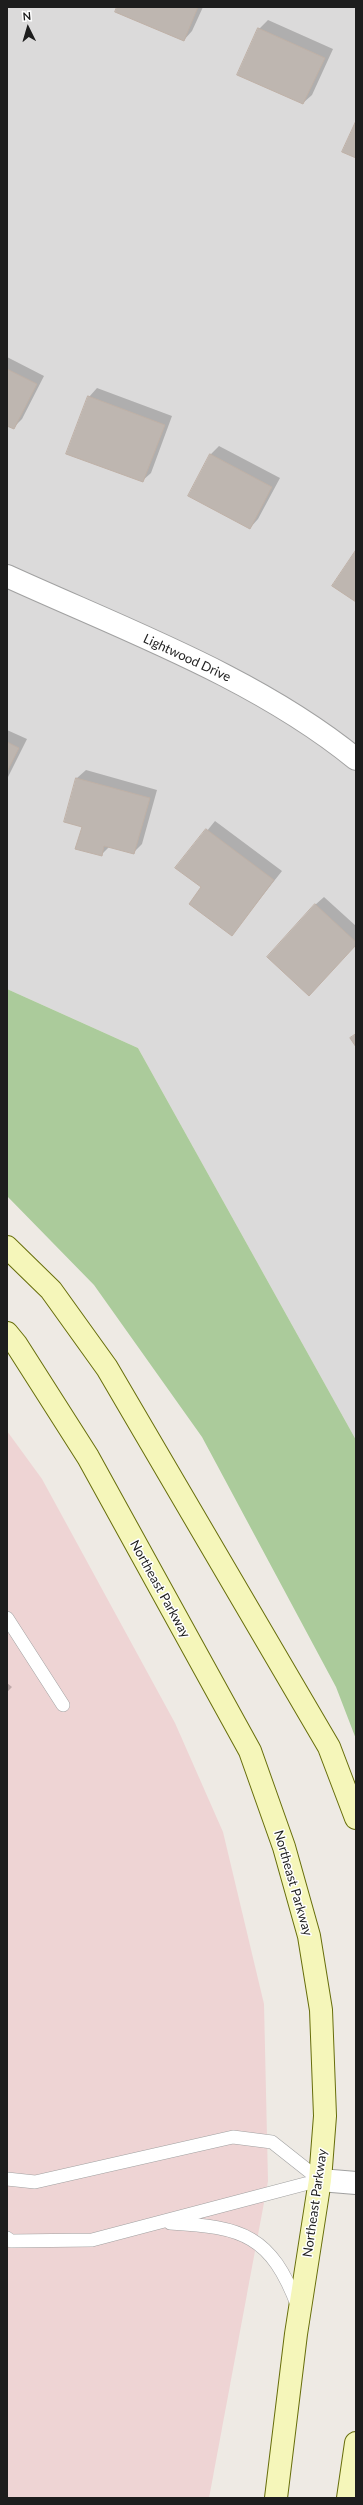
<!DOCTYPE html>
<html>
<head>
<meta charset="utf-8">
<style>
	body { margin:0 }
	#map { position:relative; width:363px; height:2505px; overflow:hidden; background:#eeeae4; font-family:Lato,sans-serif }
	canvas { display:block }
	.frame { position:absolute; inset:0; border:8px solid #1d1d1d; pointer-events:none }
	.north { position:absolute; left:8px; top:8px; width:40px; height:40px; -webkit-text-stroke:3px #fff; paint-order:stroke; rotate:355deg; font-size:11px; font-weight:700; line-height:16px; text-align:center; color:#1d1d1d }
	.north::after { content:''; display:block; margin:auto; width:14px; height:18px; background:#1d1d1d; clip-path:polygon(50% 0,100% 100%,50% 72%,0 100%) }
</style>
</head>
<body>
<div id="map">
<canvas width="363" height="2505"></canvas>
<div class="frame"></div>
<div class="north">N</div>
</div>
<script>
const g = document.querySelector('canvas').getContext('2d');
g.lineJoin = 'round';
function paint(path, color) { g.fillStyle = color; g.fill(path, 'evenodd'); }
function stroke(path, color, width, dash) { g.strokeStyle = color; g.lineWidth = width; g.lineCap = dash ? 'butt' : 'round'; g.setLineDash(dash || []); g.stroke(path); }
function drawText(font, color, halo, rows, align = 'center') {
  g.font = font + ' Lato,sans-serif'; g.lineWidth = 3; g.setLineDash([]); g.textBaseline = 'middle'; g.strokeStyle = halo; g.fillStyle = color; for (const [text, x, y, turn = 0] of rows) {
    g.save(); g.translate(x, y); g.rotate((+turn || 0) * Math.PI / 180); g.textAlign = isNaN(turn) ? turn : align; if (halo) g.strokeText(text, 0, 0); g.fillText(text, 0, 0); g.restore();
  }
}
paint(new Path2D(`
	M7,7H356V1440L138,1048L7,989Z`), '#dbdada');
paint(new Path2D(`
	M7,1431L42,1479L175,1723L223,1832L264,2004L268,2181L209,2498H7Z`), '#eed4d4');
paint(new Path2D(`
	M7,989L138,1048L356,1440V1739L336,1687L202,1437L94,1285L7,1196Z`), '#abcb9b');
paint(new Path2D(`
	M118,7H203L192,31L184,40Z
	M268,20L333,49L312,95L303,103L259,29Z
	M7,357L44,376L22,419L13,428L7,425Z
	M97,388L172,416L151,473L142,481L89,397Z
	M219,446L280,478L258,519L250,528L210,455Z
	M7,730L27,739L7,779Z
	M86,770L157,790L142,844L133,853L110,846L101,855L83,827L65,822L77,778Z
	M215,821L282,871L232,934L202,887L177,868Z
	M324,897L356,926V944L315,905Z
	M7,1683L12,1687L7,1692Z`), '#0003');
const building = new Path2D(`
	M117,7H198L184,41L115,12Z
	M258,28L325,58L303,104L237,75Z
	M356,121V158L342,152Z
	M7,369L37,384L14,429L7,426Z
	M88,396L165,425L143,482L66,454Z
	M210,454L272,487L250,529L188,496Z
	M356,550V602L332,586Z
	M7,742L19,748L7,772Z
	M76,778L150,798L134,854L104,846L102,856L75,849L82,827L64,822Z
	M206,829L274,880L232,936L189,904L201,887L175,868Z
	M315,904L356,942V945L309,996L267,957Z
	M356,1034V1047L350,1038Z`);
paint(building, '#beb6b0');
stroke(building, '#bfb1a7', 1);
const lane = new Path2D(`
	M7,1618L63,1705
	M7,2179L35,2182L233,2137L272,2142L320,2180
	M170,2223C243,2227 271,2235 298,2307
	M7,2238L11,2241L92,2240L320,2180`);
const street = new Path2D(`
	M7,576C123,629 257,678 356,759
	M320,2180L356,2183`);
const secondary = new Path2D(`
	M7,1247L51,1290L107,1368L329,1747L356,1818
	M7,1333L16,1344L88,1457L250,1751L284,1847L309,1936L321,2010L325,2116L320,2180L296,2334L276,2498
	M348,2498L356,2443`);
stroke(lane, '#a1a1a1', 14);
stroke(street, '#a1a1a1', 24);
stroke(secondary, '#676e0b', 24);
stroke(lane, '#fff', 13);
stroke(street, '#fff', 22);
stroke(secondary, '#f5f6ba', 22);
drawText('13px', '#1d1d1d', '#fff', [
	["Lightwood Drive",187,658,25],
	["Northeast Parkway",160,1589,61],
	["Northeast Parkway",293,1883,74],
	["Northeast Parkway",315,2203,-82]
]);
</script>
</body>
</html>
